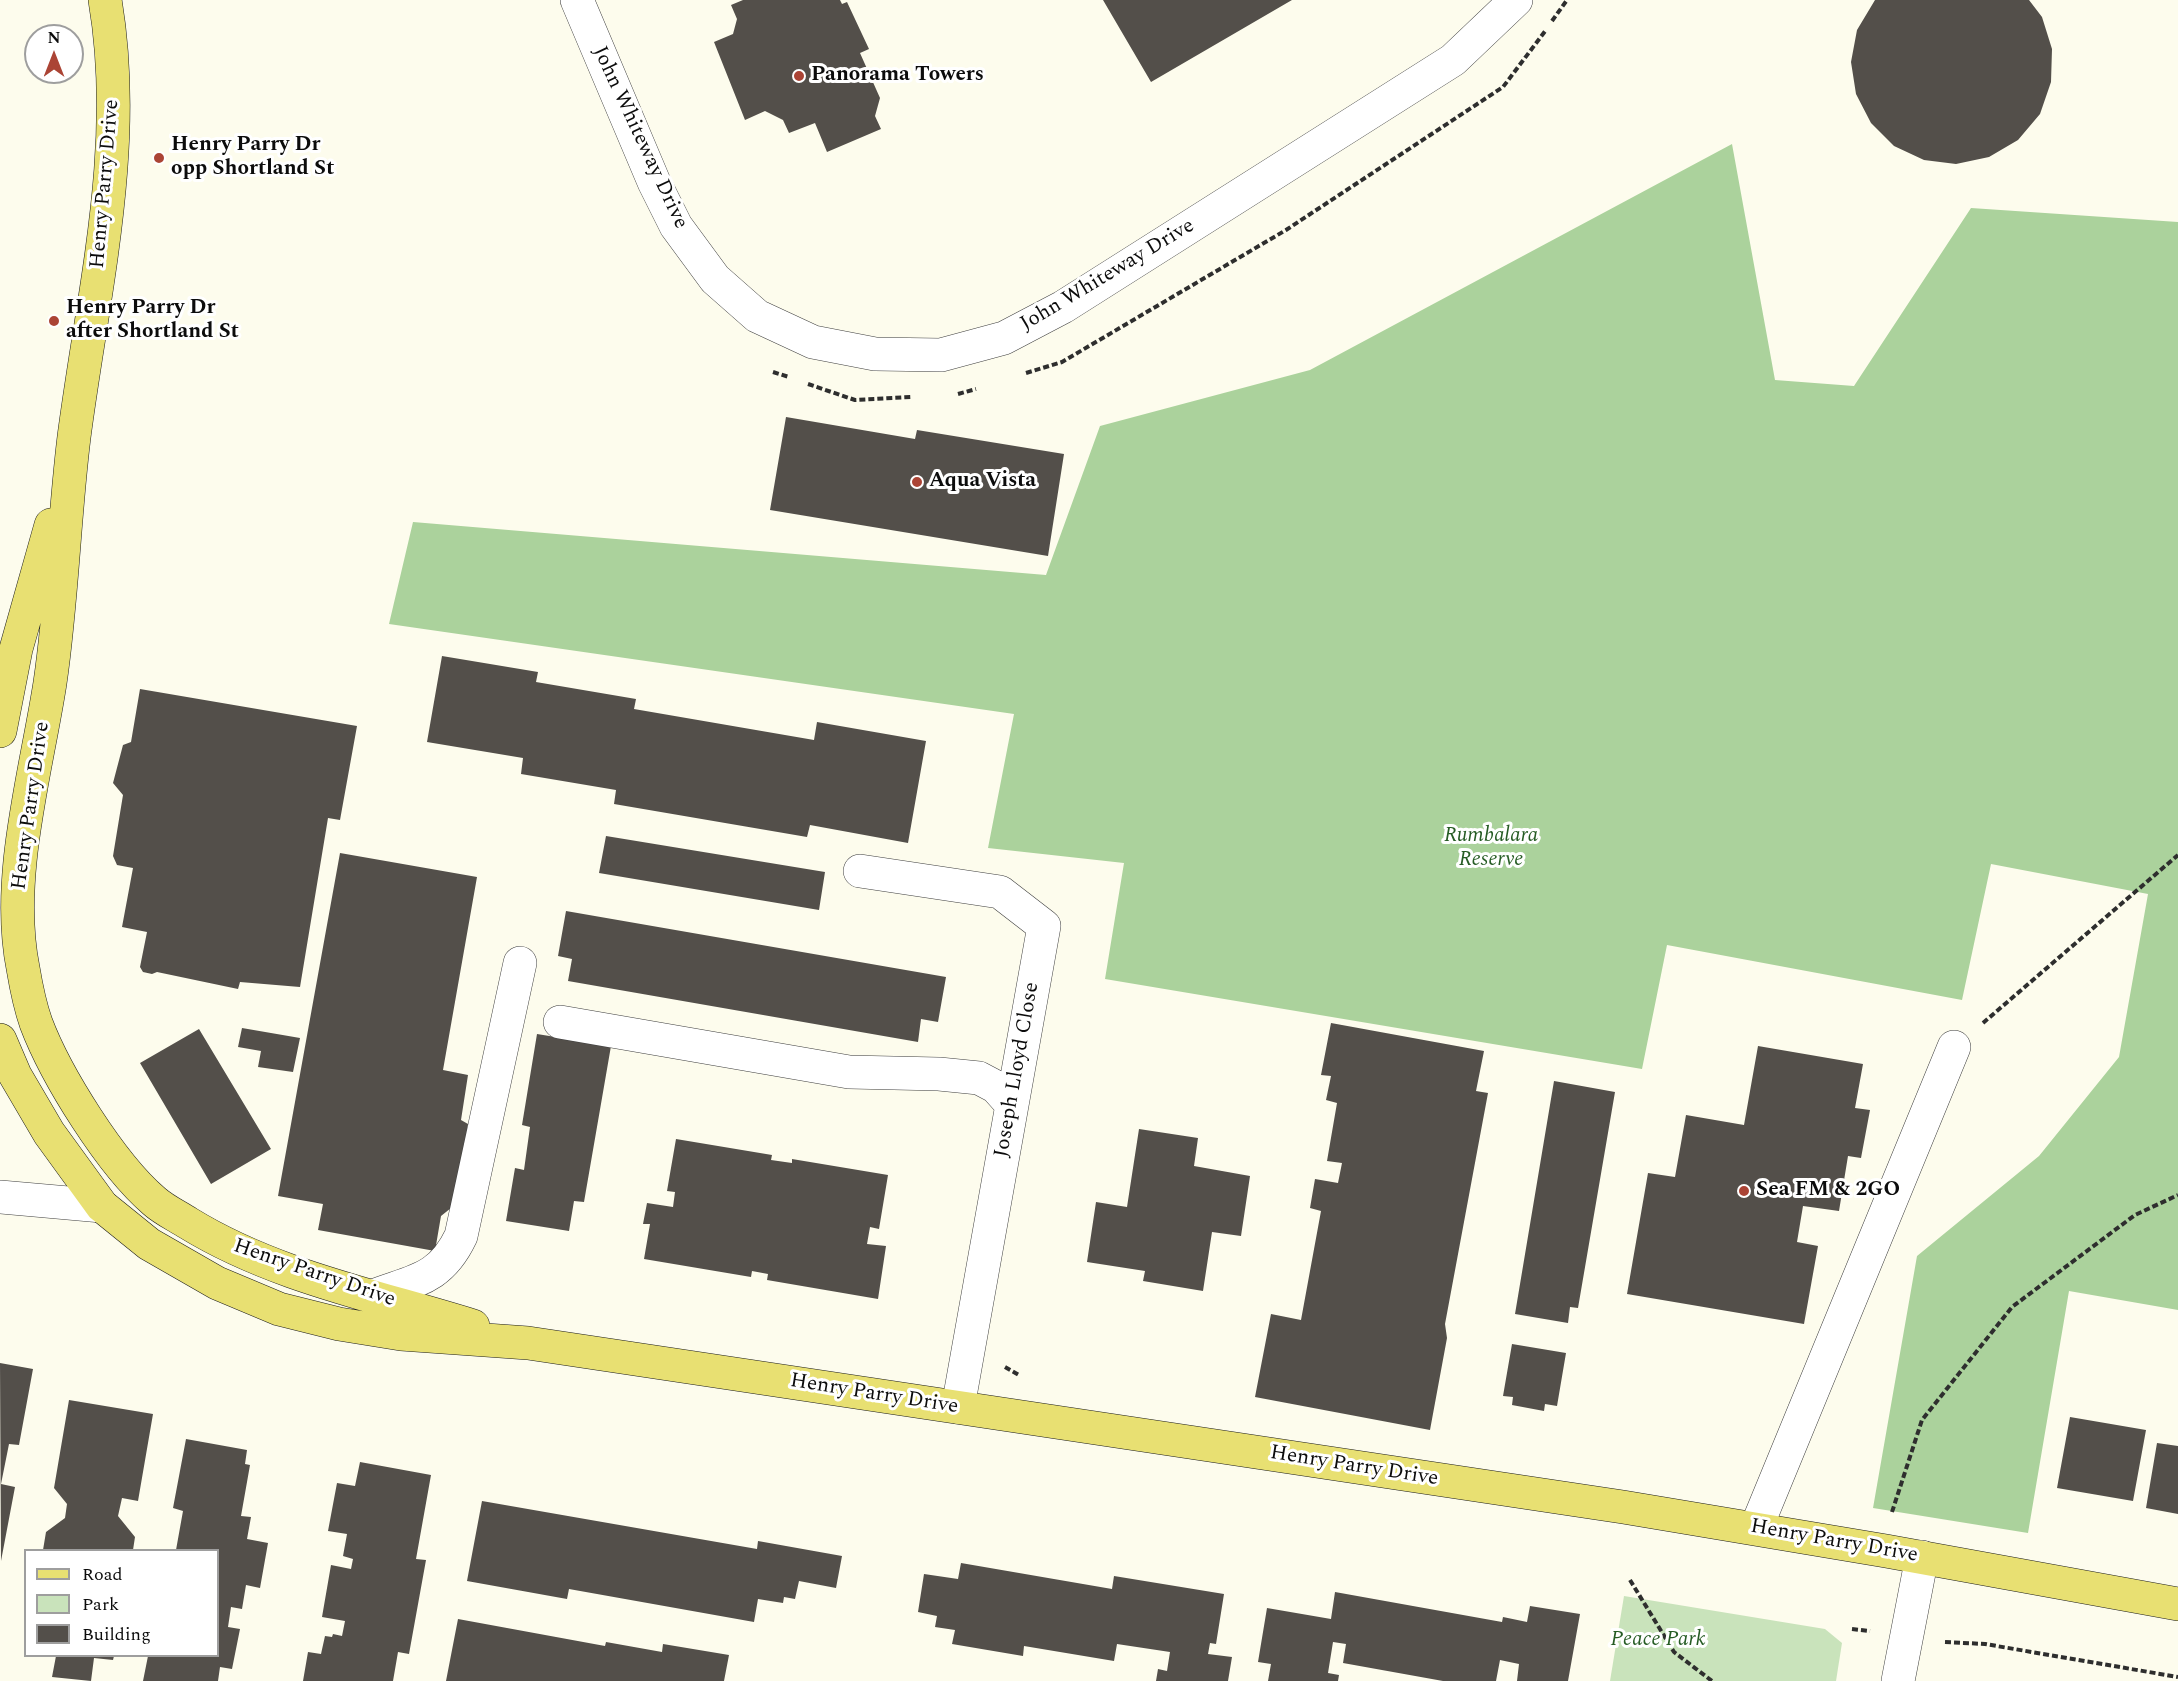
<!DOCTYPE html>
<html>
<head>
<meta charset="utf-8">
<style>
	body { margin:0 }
	#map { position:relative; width:2178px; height:1681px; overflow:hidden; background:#fdfced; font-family:Spectral,serif }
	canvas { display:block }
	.legend { position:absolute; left:24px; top:1549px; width:195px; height:108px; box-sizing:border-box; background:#fff; border:2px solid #9e9e9e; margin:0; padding:8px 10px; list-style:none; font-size:18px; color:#0c0c0c }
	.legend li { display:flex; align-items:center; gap:12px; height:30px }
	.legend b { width:30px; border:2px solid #9e9e9e }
	.north { position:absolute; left:24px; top:24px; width:60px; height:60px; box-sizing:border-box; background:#fff; border:2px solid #9e9e9e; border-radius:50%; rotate:0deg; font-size:16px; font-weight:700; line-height:24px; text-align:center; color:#0c0c0c }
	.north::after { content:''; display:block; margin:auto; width:21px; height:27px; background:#ab4435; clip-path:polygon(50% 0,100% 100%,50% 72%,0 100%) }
</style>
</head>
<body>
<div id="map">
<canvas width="2178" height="1681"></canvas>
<ul class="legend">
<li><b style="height:8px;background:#e8e072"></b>Road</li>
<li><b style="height:16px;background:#c9e3bb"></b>Park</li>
<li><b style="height:16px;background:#534f4a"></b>Building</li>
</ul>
<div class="north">N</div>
</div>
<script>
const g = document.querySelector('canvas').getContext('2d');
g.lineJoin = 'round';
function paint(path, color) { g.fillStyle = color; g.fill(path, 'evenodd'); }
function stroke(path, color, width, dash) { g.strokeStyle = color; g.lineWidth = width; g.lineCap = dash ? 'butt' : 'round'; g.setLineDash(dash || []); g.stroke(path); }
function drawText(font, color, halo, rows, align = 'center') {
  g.font = font + ' Spectral,serif'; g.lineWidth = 6; g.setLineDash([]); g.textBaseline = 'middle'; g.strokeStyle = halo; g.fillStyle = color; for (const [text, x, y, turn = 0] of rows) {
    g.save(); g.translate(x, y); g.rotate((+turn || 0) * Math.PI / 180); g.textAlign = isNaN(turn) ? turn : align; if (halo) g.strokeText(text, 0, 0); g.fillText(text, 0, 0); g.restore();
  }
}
paint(new Path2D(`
	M1624,1596L1825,1629L1842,1643L1836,1681H1610Z`), '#c9e3bb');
paint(new Path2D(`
	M1732,144L1775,380L1854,386L1971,208L2178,222V1310L2069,1291L2028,1533L1873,1508L1917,1256L2039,1156L2119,1057L2148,894L1991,864L1962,1000L1667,945L1642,1069L1105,979L1124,863L988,848L1014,714L389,624L413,522L1046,575L1100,426L1310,370Z`), '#abd29c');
paint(new Path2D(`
	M743,0H840L842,4L847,2L869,49L860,53L880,98L875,116L881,129L827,152L815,123L789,133L783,120L765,111L745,120L714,42L733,34L737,19L731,5Z
	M1103,0H1292L1151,82Z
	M1875,0H2029L2042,17L2052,49L2051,82L2040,114L2018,140L1989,157L1956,164L1924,160L1894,146L1871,123L1856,94L1851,62L1857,30Z
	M786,417L915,439L917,430L1064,454L1048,556L770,510Z
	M442,656L538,672L536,682L636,699L634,709L814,740L817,722L926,741L908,843L810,825L807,837L614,804L616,790L521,774L523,758L427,742Z
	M140,689L357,726L340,820L328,818L300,987L240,982L238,989L157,972L152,974L143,972L140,967L147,932L122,927L133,868L117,865L113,856L123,795L113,783L123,745L131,742Z
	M606,836L825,872L819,910L599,873Z
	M340,853L477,877L443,1070L468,1075L461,1120L468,1124L456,1204L441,1216L435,1251L318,1230L323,1204L278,1196Z
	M566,911L946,977L938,1022L921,1019L918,1042L568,981L572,959L558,956Z
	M1331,1023L1484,1051L1476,1091L1488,1093L1445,1324L1447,1338L1430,1430L1255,1397L1271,1314L1301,1320L1321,1211L1310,1208L1315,1179L1338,1183L1342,1163L1327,1161L1337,1103L1326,1100L1331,1076L1321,1075Z
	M242,1028L300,1038L293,1072L258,1067L261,1051L238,1047Z
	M199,1029L271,1149L211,1184L140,1063Z
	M537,1034L611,1046L584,1202L574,1201L569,1231L506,1221L515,1168L524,1170L530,1127L522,1125Z
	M1758,1046L1863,1064L1855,1108L1870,1110L1861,1158L1848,1156L1839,1211L1803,1206L1797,1242L1818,1246L1804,1324L1627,1294L1648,1173L1675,1177L1686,1115L1744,1125Z
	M1554,1081L1615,1092L1578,1308L1570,1307L1568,1323L1515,1314Z
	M1139,1129L1198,1138L1194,1166L1250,1176L1241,1236L1212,1232L1203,1291L1143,1281L1145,1271L1087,1262L1096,1202L1127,1207Z
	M676,1139L772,1155L771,1160L792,1163V1159L888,1175L879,1229L870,1227L867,1244L886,1246L878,1299L767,1280L768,1274L752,1271L751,1277L644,1259L650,1224H643L647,1203L673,1207L675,1192L667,1191Z
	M1512,1344L1566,1353L1557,1406L1545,1404L1544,1411L1512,1405L1513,1397L1503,1396Z
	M0,1363L33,1369L19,1445L9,1444L1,1484L15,1487L1,1561Z
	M69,1400L153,1414L138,1501L122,1498L118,1516L135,1537L133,1550H43L46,1532L65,1518L67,1504L54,1488Z
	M2070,1417L2146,1430L2133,1501L2057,1488Z
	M186,1439L247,1450L245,1464L250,1465L241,1516L251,1517L247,1539L268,1543L260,1588L246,1585L242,1609L231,1607L228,1627L240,1629L232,1669L220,1667L218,1681H143L148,1656H218V1550H176L183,1511L173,1508Z
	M2157,1443L2178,1446V1514L2146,1508Z
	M360,1462L431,1475L416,1559L426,1560L409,1654L398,1652L393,1681H303L308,1652L321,1654L325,1636L332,1637L333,1634L342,1636L345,1621L322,1617L331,1565L351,1569L353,1559L343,1556L347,1534L328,1531L337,1483L355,1486Z
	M482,1501L757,1549L758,1541L842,1556L836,1588L799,1581L795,1599L784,1597L783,1603L758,1599L754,1622L569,1589L567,1599L467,1581Z
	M961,1563L1112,1589L1114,1576L1224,1594L1216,1644L1210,1643L1208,1654L1232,1657L1228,1681H1156L1158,1669L1167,1671L1170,1652L1117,1644L1114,1661L1024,1646L1023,1656L952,1644L955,1630L935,1627L937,1616L918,1612L924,1574L958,1579Z
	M1335,1592L1502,1622L1503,1617L1527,1622L1530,1606L1580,1614L1568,1681H1517L1519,1664L1500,1660L1496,1681H1443L1343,1663L1346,1644L1333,1642L1328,1673L1339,1675L1338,1681H1268L1271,1664L1258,1662L1267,1608L1331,1619Z
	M458,1619L605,1646L606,1642L662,1652L663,1644L729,1655L724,1681H446Z
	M56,1656H114L113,1660L94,1658L91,1681L52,1677Z`), '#534f4a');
const minor = new Path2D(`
	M577,0L654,182L676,226L715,279L757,316L813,342L875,354L941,355L1004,338L1063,307L1453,60L1516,0
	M860,871L1000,892L1044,926L958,1407
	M560,1022L849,1072L939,1074L979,1078L996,1087L1012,1105
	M0,1197L102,1206
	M373,1296C415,1280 440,1280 461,1236L520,963
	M1756,1528L1954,1047
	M1898,1681L1922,1557`);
const major = new Path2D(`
	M105,0C130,146 93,292 74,437C64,518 62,602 50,683C36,773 5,878 23,968C26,986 30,1006 36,1023C56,1076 111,1164 154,1201C164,1210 177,1216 188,1223C274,1276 377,1296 473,1326
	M0,731L16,649L51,525
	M0,1040L15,1075L49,1133L102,1206L149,1244L217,1283L279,1309L339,1324L401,1334L528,1343L1623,1507L1886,1551L2178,1604`);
stroke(minor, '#3f3f3f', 34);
stroke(major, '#1d1d1d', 34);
stroke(new Path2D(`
	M1552,21L1567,0
	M773,372L789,377
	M1026,373L1062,362L1286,230L1503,87L1546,30
	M808,384L855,400L911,397
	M958,394L976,389
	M1983,1023L2178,855
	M1005,1367L1019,1375
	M1892,1512L1922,1420L2012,1307L2135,1215L2178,1195
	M1630,1580L1674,1652L1712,1681
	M1852,1629L1870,1631
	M1945,1642L1985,1644L2178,1677`), '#2e2e2e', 4, [6, 3]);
stroke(minor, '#fff', 33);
stroke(major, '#e8e072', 33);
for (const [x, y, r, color] of [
	[799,76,6,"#ab4435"],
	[159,158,6,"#ab4435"],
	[54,321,6,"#ab4435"],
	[917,482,6,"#ab4435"],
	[1744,1191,6,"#ab4435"]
]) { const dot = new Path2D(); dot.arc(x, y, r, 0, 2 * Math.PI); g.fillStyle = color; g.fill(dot); stroke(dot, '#fff', 2); }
drawText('bold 21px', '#0c0c0c', '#fff', [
	["Panorama Towers",811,76],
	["Henry Parry Dr",171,146],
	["opp Shortland St",171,170],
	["Henry Parry Dr",66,309],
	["after Shortland St",66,333],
	["Aqua Vista",929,482],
	["Sea FM & 2GO",1756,1191]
], 'left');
drawText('21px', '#0c0c0c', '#fff', [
	["John Whiteway Drive",639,138,65],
	["Henry Parry Drive",106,184,-85],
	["John Whiteway Drive",1108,276,-31],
	["Henry Parry Drive",32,806,-82],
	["Joseph Lloyd Close",1018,1070,-80],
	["Henry Parry Drive",314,1274,19],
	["Henry Parry Drive",874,1395,9],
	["Henry Parry Drive",1354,1467,9],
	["Henry Parry Drive",1834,1542,10]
]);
drawText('italic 21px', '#265c24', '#fff', [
	["Rumbalara",1491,837],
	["Reserve",1491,861],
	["Peace Park",1658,1641]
]);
</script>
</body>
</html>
